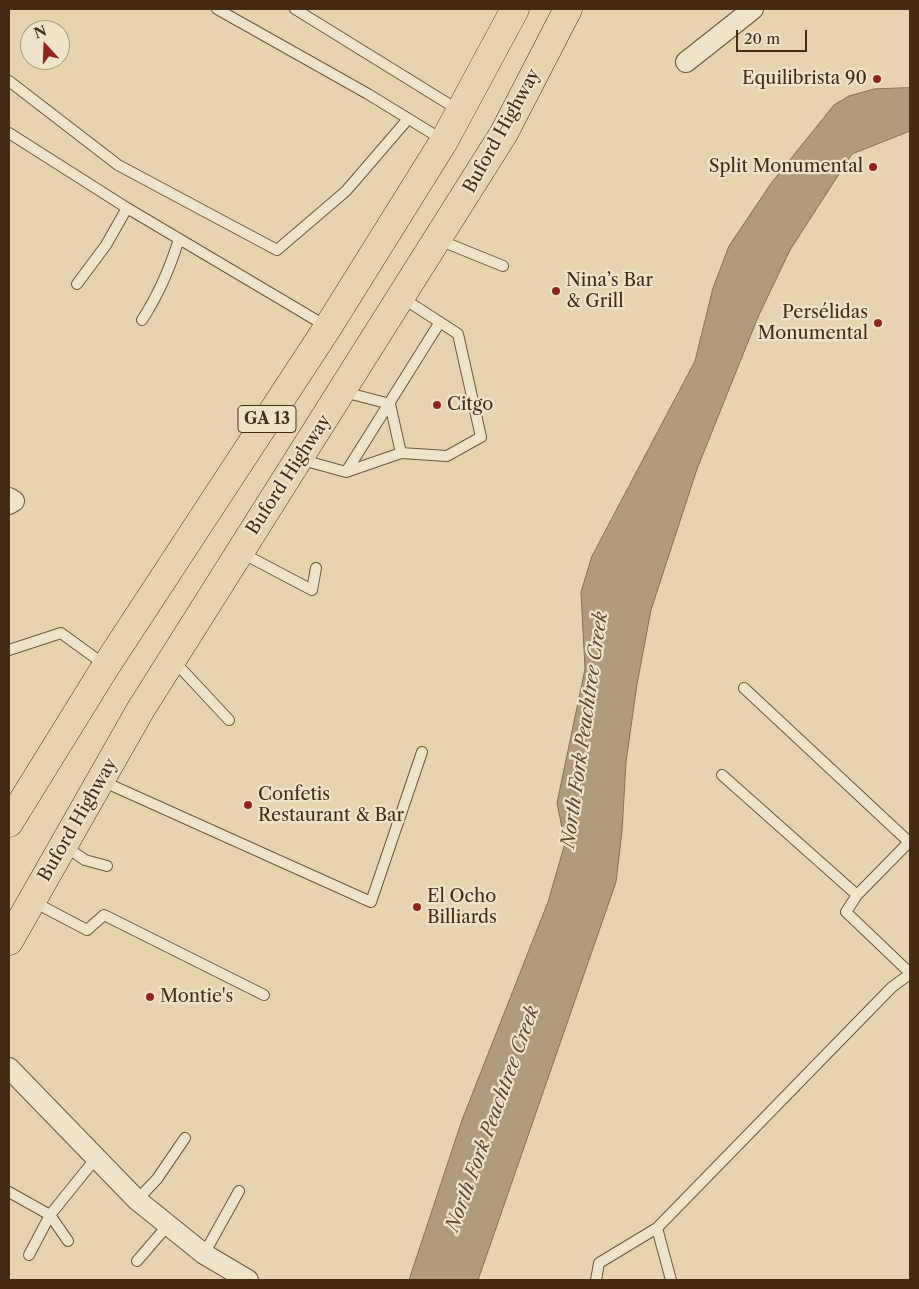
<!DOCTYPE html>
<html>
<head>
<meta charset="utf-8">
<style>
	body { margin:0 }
	#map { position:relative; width:919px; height:1289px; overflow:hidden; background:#e7d4ae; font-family:"Libre Caslon Text",serif }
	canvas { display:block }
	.frame { position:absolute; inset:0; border:10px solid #462c14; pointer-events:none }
	.north { position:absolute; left:20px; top:20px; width:50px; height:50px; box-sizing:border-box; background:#efe3ca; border:1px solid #ab9a81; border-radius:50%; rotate:340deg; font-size:14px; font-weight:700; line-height:20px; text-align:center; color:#462c14 }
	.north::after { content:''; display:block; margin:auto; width:18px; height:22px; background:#8f2418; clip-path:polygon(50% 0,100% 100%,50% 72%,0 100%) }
	.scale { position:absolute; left:736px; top:30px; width:71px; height:22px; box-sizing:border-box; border:2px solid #462c14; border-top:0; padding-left:6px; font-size:15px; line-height:18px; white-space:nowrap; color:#462c14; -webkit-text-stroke:4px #efe3ca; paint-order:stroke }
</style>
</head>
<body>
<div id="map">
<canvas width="919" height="1289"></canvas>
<div class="frame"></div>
<div class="north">N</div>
<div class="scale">20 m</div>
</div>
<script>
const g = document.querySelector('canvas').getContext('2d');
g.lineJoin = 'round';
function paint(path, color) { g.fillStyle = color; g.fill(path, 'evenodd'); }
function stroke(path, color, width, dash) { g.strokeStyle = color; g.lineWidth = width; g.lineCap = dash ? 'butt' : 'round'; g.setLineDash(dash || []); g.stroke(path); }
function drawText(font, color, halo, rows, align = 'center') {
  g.font = font + ' "Libre Caslon Text",serif'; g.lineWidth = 4.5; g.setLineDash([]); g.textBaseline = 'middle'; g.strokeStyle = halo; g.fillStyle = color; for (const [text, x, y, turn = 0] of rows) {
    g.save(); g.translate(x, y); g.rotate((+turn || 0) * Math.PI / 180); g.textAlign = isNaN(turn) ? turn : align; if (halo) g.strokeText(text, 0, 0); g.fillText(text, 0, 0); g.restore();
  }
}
const water = new Path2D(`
	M910,88V131L852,154L790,250L758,317L697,469L651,610L637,684L626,762L622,831L616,882L478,1280H409L462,1120L548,902L565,843L557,803L585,669L581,592L592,556L695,361L713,288L729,246L772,182L834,105L849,96L874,89Z`);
paint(water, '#b09b7a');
stroke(water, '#866f51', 1);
const lane = new Path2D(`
	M217,9L368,94L443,140
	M295,9L460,111
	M9,81L118,165L277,250L346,191L408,119
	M9,133L127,208L326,326
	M439,240L503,266
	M77,284L106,245L127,208
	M142,320C159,294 170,268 179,239
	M344,392L390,404
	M401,453L447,456L481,437L458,334L401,297
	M299,459L346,472L401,453L390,404
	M346,472L440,322
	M240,552L312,590L316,568
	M9,650L61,633L105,665
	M173,660L229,720
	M744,688L909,842
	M722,775L857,895L846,912L910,973
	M102,781L371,902L422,752
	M63,845L85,860L107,866
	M857,895L910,841
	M32,901L87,930L104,915L264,995
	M9,1192L50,1215L68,1241
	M137,1200L157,1179L185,1138
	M657,1228L892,987L910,974
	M204,1254L239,1191
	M29,1255L50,1215L96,1158
	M137,1261L168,1225
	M596,1280L599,1263L657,1228L671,1280`);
const street = new Path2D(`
	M686,62L753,9
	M9,498L14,501L9,504
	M9,1068L137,1200L204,1254L248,1280`);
const primary = new Path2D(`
	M9,823L106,666L328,327L444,141L515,9
	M9,941L141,709L504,133L568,9`);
stroke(lane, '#6e563a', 12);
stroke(street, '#6e563a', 22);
stroke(primary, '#462c14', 29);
stroke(lane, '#efe3ca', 10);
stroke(street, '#efe3ca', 20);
stroke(primary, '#e7d4ae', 28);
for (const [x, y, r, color] of [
	[877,79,5,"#8f2418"],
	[873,167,5,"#8f2418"],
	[556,291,5,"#8f2418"],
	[878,323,5,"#8f2418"],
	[437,405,5,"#8f2418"],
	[248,805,5,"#8f2418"],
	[417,907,5,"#8f2418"],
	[150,997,5,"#8f2418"]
]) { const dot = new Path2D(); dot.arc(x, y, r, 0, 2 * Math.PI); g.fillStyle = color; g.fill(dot); stroke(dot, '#efe3ca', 2); }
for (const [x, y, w] of [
	[267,419,58]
]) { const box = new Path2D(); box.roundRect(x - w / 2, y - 13.5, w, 27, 4); g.fillStyle = '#efe3ca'; g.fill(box); stroke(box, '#462c14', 1); }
drawText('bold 16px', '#462c14', null, [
	["GA 13",267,419]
]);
drawText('18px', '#462c14', '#efe3ca', [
	["Equilibrista 90",867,79,"right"],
	["Split Monumental",863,167,"right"],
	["Nina’s Bar",566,281],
	["& Grill",566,302],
	["Persélidas",868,313,"right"],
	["Monumental",868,334,"right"],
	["Citgo",447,405],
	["Confetis",258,795],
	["Restaurant & Bar",258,816],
	["El Ocho",427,897],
	["Billiards",427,918],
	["Montie's",160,997]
], 'left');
drawText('18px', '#462c14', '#efe3ca', [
	["Buford Highway",502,131,-61],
	["Buford Highway",289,475,-57],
	["Buford Highway",78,820,-60]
]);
drawText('italic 19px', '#60482e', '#efe3ca', [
	["North Fork Peachtree Creek",585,730,-82],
	["North Fork Peachtree Creek",493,1119,-70]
]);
</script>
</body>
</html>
